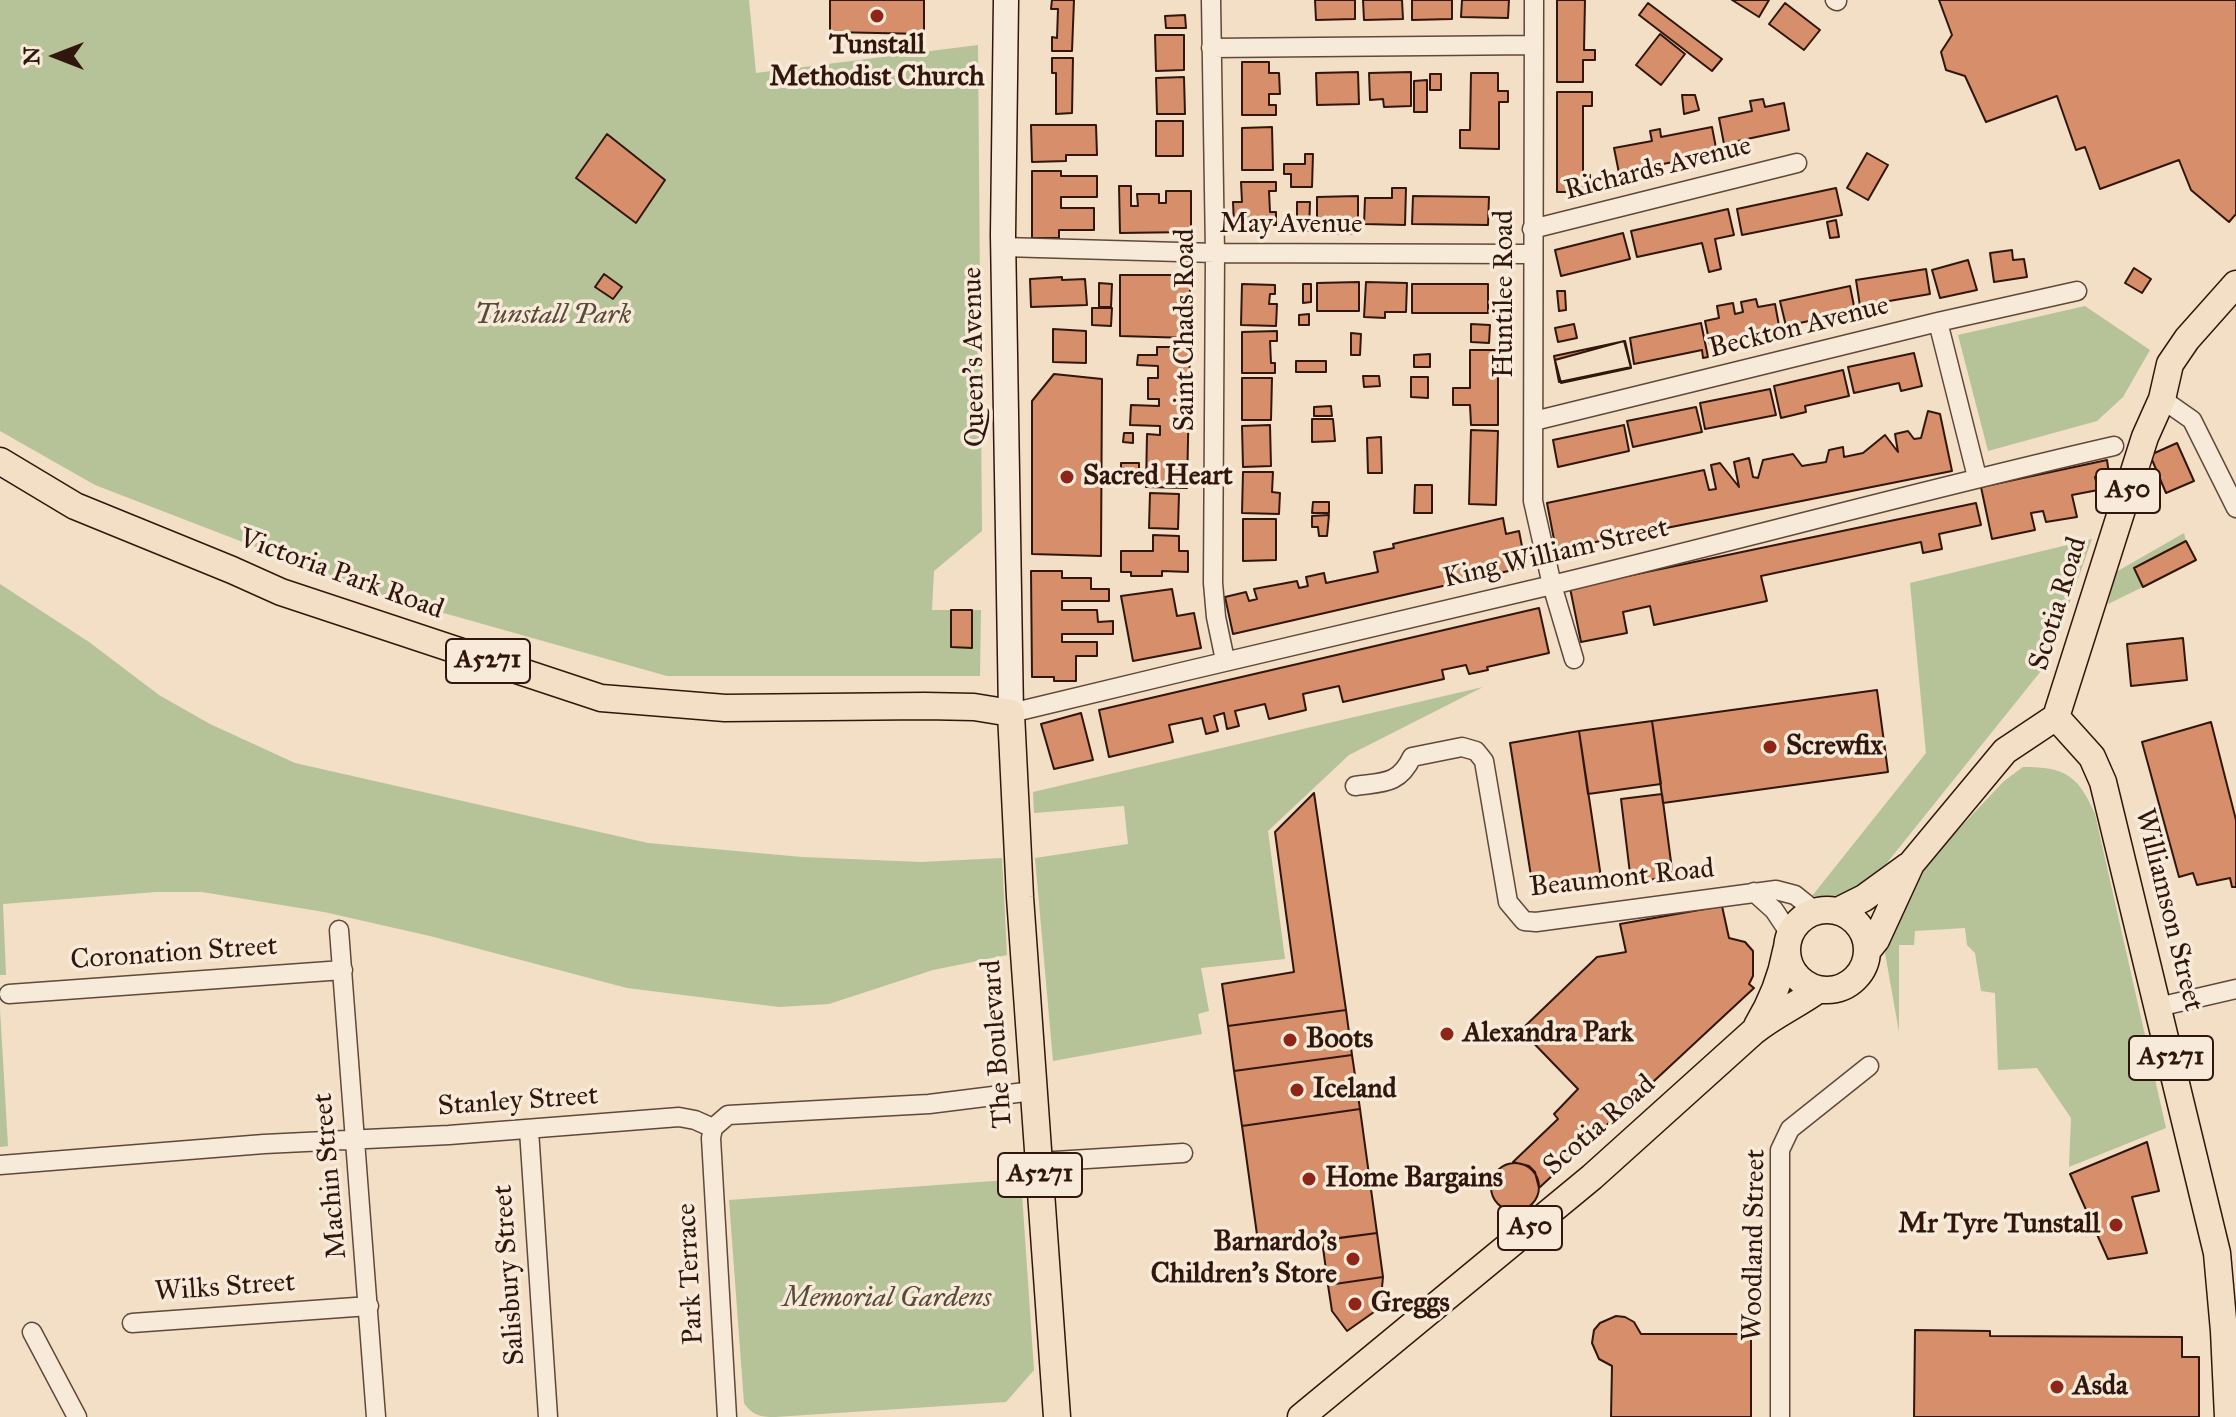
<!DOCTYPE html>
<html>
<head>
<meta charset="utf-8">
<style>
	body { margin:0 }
	#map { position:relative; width:2236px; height:1417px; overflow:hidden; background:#f2dfc5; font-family:"IM FELL Great Primer",serif }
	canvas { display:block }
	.north { position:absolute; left:16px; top:16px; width:80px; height:80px; -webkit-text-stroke:6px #f7ead9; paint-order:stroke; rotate:270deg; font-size:22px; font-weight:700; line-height:32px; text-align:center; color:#30160c }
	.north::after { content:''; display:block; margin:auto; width:28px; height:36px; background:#30160c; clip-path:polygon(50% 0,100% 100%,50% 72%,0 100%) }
</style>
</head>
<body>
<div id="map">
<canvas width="2236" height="1417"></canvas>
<div class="north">N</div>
</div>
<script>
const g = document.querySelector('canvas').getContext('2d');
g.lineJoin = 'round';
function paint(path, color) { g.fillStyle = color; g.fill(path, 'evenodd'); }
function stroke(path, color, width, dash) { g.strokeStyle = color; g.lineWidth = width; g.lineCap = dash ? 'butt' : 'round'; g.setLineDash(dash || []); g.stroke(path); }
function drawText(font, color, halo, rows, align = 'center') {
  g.font = font + ' "IM FELL Great Primer",serif'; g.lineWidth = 7; g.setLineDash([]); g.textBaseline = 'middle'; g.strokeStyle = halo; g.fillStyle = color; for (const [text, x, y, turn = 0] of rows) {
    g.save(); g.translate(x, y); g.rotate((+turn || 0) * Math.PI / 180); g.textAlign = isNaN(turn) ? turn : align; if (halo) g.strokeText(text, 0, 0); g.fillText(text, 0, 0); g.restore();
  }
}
paint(new Path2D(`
	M0,0H749L756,73L978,45L982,531L934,571L932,610H981L980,676H667L380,595L95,485L0,431Z
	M2085,306L2150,350L2123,397L2097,421L1988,451L1958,335Z
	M2184,533L2186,541L2134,568L2143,587L2108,604L2116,572Z
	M2092,539L2049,661L1886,864L1852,892L1831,897L1812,896L1926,753L1910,583Z
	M0,584L89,642L159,695L210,724L295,763L648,843L802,857L921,862L1002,858L1007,955L933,970L829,1004L779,1007L627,988L430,936L324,912L202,892H156L3,904L6,975H0Z
	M1483,687L1349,755L1268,831L1285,959L1201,968L1209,1011L1198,1014L1202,1034L1053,1061L1035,858L1128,844L1124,806L1034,813L1033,792Z
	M2023,767C2065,767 2078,775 2095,814L2166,1128L2069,1167L2071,1118L2037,1068L1998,1070L1995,993L1981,991L1975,953L1967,945L1965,928L1915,931L1914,945H1899V1032L1885,953L1890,919L1938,851L2004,781Z
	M0,1009L8,1146L0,1147Z
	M1021,1179L1034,1370L1006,1402L775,1417C760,1417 752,1415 744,1403L729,1200Z`), '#b6c298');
const building = new Path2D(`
	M830,0H924V34L830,32Z
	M1052,0H1074L1072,51H1052V37L1057,38L1058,9H1051Z
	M1315,0H1355V19L1316,20Z
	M1363,0H1402L1403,19L1364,20Z
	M1412,0H1452V19L1412,20Z
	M1462,0H1509L1508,18L1461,17Z
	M1557,0H1585L1584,50H1595V60H1583V82H1557Z
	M1732,0H1769L1759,17Z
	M1939,0H2236V214L2229,222L2191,190L2179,160L2100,189L2085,147L2076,150L2057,96L1986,122L1965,76L1946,70L1941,52L1952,35Z
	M1648,3L1722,59L1712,71L1639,15Z
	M1785,3L1820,30L1804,50L1769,24Z
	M1185,15L1186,28H1166L1165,16Z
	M1660,34L1685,54L1661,85L1636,65Z
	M1155,35H1184V70L1156,71Z
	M1052,58H1073L1072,113L1056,114V73H1052Z
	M1242,62H1269V73H1279L1280,94H1269V105H1276V115H1242Z
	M1358,72L1359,104L1317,105L1316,73Z
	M1411,72V106L1384,107L1383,99L1370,100L1369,73Z
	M1471,73H1498V91H1508V102H1499V149L1460,148V130H1470Z
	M1430,74H1441V90H1430Z
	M1184,77L1185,114H1157L1156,78Z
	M1427,80V112H1414V81Z
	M1557,92H1592V106H1583V175H1590V192H1557Z
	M1682,95H1695L1699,110L1684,114Z
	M1763,99L1765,107L1784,103L1789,130L1724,144L1719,118L1752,111L1750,101Z
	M1156,121H1183V156H1156Z
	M1031,125H1096L1097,155H1066V161L1032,162Z
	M1272,127L1273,170H1242V128Z
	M1712,127L1717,153L1619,173L1614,148L1652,141L1650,131L1660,129L1661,137Z
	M607,134L665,180L636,223L576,178Z
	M1867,153L1888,165L1868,200L1847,188Z
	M1305,154H1313L1312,187H1291V174H1284V164H1305Z
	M1032,171H1061V176H1097V197H1061V208H1094V230H1059V238H1032Z
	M1241,182H1276V191H1269L1270,212H1276V225L1234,224L1233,202H1242Z
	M1119,186H1131V206H1138L1137,194H1159V203H1166V191H1191V232L1120,233Z
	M1392,188H1406L1405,225L1364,224L1365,198H1392Z
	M1836,188L1842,215L1742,235L1737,209Z
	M1358,196V233L1336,234V226L1317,227V197Z
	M1413,196L1489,197L1488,225L1412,224Z
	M1297,202H1310L1309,231H1297Z
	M1728,209L1734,235L1715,239L1721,269L1709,272L1702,243L1637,257L1631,231Z
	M1836,220L1839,237L1830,238L1827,222Z
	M1623,233L1630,259L1561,276L1555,250Z
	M2012,250L2013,260L2024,259L2027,277L1994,282L1990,253Z
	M1968,260L1977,290L1940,298L1932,270Z
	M2134,268L2151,279L2142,293L2125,283Z
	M1926,269L1930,294L1860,306L1856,280Z
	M604,274L622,287L613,299L595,287Z
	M1120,275H1190V338L1120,336Z
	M1062,277V280L1085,279L1087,305L1031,307L1030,279Z
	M1359,282V311H1317V283Z
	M1366,282L1407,283L1406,312H1385V318L1364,317Z
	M1099,283L1112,284L1111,307H1099Z
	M1242,284L1275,285V294H1270L1269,304H1277L1276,326L1241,325Z
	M1303,284H1311V302L1303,303Z
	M1412,284H1488V313H1412Z
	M1850,286L1855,311L1786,326L1780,301Z
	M1557,291H1565L1566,310L1559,311Z
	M1756,299L1758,307L1775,304L1780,331L1710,345L1705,321L1719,318L1717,306L1733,303L1735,314L1743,312L1741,302Z
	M1092,308H1112L1111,326L1092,325Z
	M1309,314V325H1299V315Z
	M1701,323L1708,357L1703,358L1702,350L1634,364L1630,338Z
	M1471,324L1490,325L1489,343L1471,342Z
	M1574,324L1577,338L1558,342L1555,328Z
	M1053,329L1086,331V363L1053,362Z
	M1277,331V341H1270L1271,363H1275V373H1242V332Z
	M1351,333L1361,334L1360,355H1351Z
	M1624,341L1631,368L1561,383L1555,360Z
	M1625,341L1631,367L1559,382L1554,356Z
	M1157,347H1190L1187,488L1146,487L1147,434L1160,435V426L1130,425L1131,405L1159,406V399H1148V378H1158V366L1137,365L1138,355H1157Z
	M1470,350H1498V425H1471L1470,405H1453V388H1470Z
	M1914,353L1922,386L1901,391L1899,383L1854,393L1848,367Z
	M1430,354V367H1414V355Z
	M1296,361H1326V372H1296Z
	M1843,370L1849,396L1805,406L1806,412L1781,418L1774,386Z
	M1054,374L1102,379L1101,556L1032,554V401Z
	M1363,376H1379L1380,386L1364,387Z
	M1411,377H1428V398L1411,397Z
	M1242,378H1272L1271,420H1242Z
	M1770,389L1776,415L1705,429L1700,403Z
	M1331,406L1332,416H1314V407Z
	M1696,407L1702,432L1633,447L1627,421Z
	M1928,411L1940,414L1952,471L1556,550L1547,503L1704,470L1709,490L1716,489L1711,465L1720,463L1739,487L1734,462L1749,458L1753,477L1758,478L1763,460L1793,454L1802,466L1826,462L1829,450L1843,447L1844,457L1863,453L1885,435L1898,452L1895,434L1908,431L1914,439L1921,438Z
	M1312,419H1333L1335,441L1312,442Z
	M1270,425L1271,466L1243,467L1242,426Z
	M1624,425L1629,451L1558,467L1553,440Z
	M1471,430L1498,431L1496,505L1469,504Z
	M1124,433H1133V443L1123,442Z
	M1381,437L1382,473H1368L1367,438Z
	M2177,443L2194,481L2166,493L2150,455Z
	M2107,460L2109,474L2095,477L2098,490L2072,495L2077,517L2046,522L2043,511L2031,513L2035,530L1992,539L1981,487Z
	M1121,463H1139V480H1121Z
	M1243,472H1273L1272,492L1280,493L1279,514L1242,513Z
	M1415,485H1432V513H1414Z
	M1150,493L1179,494L1178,529L1149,528Z
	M1313,502H1329V513H1312Z
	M1976,503L1981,525L1939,534L1942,549L1923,553L1921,542L1761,576L1767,601L1654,625L1650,606L1623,612L1627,633L1581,642L1570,588Z
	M1329,515L1327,536H1319L1318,527H1312V516Z
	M1503,518L1506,534L1519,531L1526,567L1233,634L1225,597L1246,592L1249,601L1257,599L1254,589L1297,581L1299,588L1308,586L1306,577L1324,573L1326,583L1378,572L1374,552L1394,548L1393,544Z
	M1243,519H1276V560L1243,561Z
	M1153,535L1179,536V551H1188V572L1162,571V576H1131V572H1121V551H1153Z
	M2186,541L2196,560L2143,587L2134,568Z
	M1031,571H1062V578H1091V589H1109V601H1062V610H1097L1098,622L1113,621V634H1062V642H1097V656H1076V681H1054V677H1032Z
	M1172,589L1177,616L1194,613L1201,648L1133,661L1121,596Z
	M1539,608L1549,653L1487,667L1488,670L1469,674L1466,665L1442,670L1444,679L1343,702L1339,686L1303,694L1306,710L1269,719L1265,704L1235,711L1239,726L1227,729L1224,713L1214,716L1218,731L1206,734L1202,718L1169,725L1173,742L1109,757L1099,710Z
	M951,610H972V648L951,647Z
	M2183,638L2187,680L2131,686L2127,644Z
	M1877,690L1888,772L1663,803L1652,721Z
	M1081,713L1093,760L1054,769L1041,724Z
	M1652,721L1661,784L1588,794L1579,731Z
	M2211,722L2236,820V887H2232L2230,878L2197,885L2193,873L2179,877L2142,742Z
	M1579,731L1602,884L1534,895L1510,743Z
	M1314,793L1346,1010L1228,1026L1222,984L1294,972L1275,832Z
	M1662,794L1673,877L1631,882L1621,799Z
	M1722,906L1729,938L1745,942L1753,951V976L1749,984L1754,988L1539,1188L1535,1172L1529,1166L1513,1162L1558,1119L1554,1114L1578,1089L1521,1030L1597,957L1626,952L1620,924Z
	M1346,1010L1352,1055L1234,1071L1228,1026Z
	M1352,1055L1360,1109L1242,1126L1234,1071Z
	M1360,1109L1377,1233L1259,1249L1242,1126Z
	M2147,1142L2159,1191L2132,1197L2147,1253L2108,1259L2070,1174Z
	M1491 1187a24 24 0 1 1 48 0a24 24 0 1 1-48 0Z
	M1377,1233L1383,1277L1328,1285L1322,1240Z
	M1383,1277L1381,1298L1374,1312L1347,1331L1332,1311L1328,1285Z
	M1616,1316L1625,1317L1634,1322L1641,1334H1751V1417H1611L1612,1366L1599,1359L1592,1343L1594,1330L1600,1323Z
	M1915,1330L1990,1331V1336L2182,1337V1357H2199V1417H1914Z`);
paint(building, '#d78e6a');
stroke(building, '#30160c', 2);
const street = new Path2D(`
	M1211,0L1215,253L1213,583L1216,617L1225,660
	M1534,0L1533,501L1552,585L1574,659
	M1835,0L1837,1
	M1211,48L1534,45
	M1532,229L1797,163
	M1003,247L1215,253L1532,254
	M1938,322L1977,477
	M2162,399L2192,420L2236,508
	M1534,421L1938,322L2077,291
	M1011,713C1191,669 1371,628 1552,585C1740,540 1926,489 2114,446
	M1355,786C1382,782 1399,785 1412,757L1462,747L1476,751L1484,761L1508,902L1524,921L1536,922L1776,890L1795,895L1815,911
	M1754,892L1774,910L1790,934
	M339,930L376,1417
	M9,994L343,970
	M2158,1007L2236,989
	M713,1128L728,1115L929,1104L1033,1091
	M713,1128L711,1138L727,1417
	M529,1130L548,1417
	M1039,1162L1183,1153
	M0,1165L264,1144L449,1135L679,1117L695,1120L713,1128
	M132,1323L369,1306
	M32,1332L77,1417
	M1780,1417V1150L1790,1129L1869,1066`);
const secondary = new Path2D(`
	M1006,0L1003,235L1011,713`);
const primary = new Path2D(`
	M0,461L75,506L232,570L281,592L601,698L725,708L925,706L974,707L1011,713L1020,897L1057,1417
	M2056,717L2092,757L2103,782L2217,1253L2224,1331L2228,1417
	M1787 950a40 40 0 1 1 80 0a40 40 0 1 1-80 0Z
	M1838,911L1864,898L1908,866
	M1868,950L1876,940L1911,864L2005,751L2056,717L2145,437L2162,399L2170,364L2187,339L2236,284
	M1757,1026C1772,1001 1781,979 1786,951
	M1301,1417L1592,1177L1753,1032C1774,1015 1797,1005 1818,990`);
stroke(street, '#60483a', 21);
stroke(secondary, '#30160c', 27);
stroke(primary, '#30160c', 29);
stroke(street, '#f7ead9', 18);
stroke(secondary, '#f7ead9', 24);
stroke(primary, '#f2dfc5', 26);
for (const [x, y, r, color] of [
	[877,16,8,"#8f2418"],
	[1067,477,8,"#8f2418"],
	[1770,747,8,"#8f2418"],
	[1447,1034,8,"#8f2418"],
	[1290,1040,8,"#8f2418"],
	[1297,1090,8,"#8f2418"],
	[1309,1179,8,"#8f2418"],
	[2116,1225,8,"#8f2418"],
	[1353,1259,8,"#8f2418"],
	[1355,1304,8,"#8f2418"],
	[2057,1387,8,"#8f2418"]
]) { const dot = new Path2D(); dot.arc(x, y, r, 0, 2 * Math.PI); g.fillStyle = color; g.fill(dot); stroke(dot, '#f7ead9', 3); }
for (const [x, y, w] of [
	[2128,491,64],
	[488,661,84],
	[2171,1058,84],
	[1040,1175,84],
	[1530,1228,64]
]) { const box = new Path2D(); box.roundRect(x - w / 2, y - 22, w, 44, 6); g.fillStyle = '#f7ead9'; g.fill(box); stroke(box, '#30160c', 2); }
drawText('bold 26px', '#30160c', null, [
	["A50",2128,491],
	["A5271",488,661],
	["A5271",2171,1058],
	["A5271",1040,1175],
	["A50",1530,1228]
]);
drawText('bold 28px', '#30160c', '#f7ead9', [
	["Tunstall",877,46,"center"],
	["Methodist Church",877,78,"center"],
	["Sacred Heart",1083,477],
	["Screwfix",1786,747],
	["Alexandra Park",1463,1034],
	["Boots",1306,1040],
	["Iceland",1313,1090],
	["Home Bargains",1325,1179],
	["Mr Tyre Tunstall",2100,1225,"right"],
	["Barnardo's",1337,1243,"right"],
	["Children's Store",1337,1275,"right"],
	["Greggs",1371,1304],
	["Asda",2073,1387]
], 'left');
drawText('28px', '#30160c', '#f7ead9', [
	["Richards Avenue",1658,169,-14],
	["May Avenue",1291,225],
	["Huntilee Road",1505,294,-90],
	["Beckton Avenue",1799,328,-14],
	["Saint Chads Road",1186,330,-90],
	["Queen's Avenue",975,357,-91],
	["King William Street",1556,554,-13],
	["Victoria Park Road",341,575,20],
	["Scotia Road",2059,604,-73],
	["Beaumont Road",1622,879,-6],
	["Williamson Street",2168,910,76],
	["Coronation Street",174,954,-4],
	["The Boulevard",998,1044,-94],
	["Stanley Street",518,1102,-4],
	["Scotia Road",1600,1126,-41],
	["Machin Street",331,1176,-95],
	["Woodland Street",1755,1245,-89],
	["Park Terrace",691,1274,-93],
	["Salisbury Street",510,1275,-94],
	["Wilks Street",225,1288,-4]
]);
drawText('italic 28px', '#584a36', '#f7ead9', [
	["Tunstall Park",553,316],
	["Memorial Gardens",887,1299]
]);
</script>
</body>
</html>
